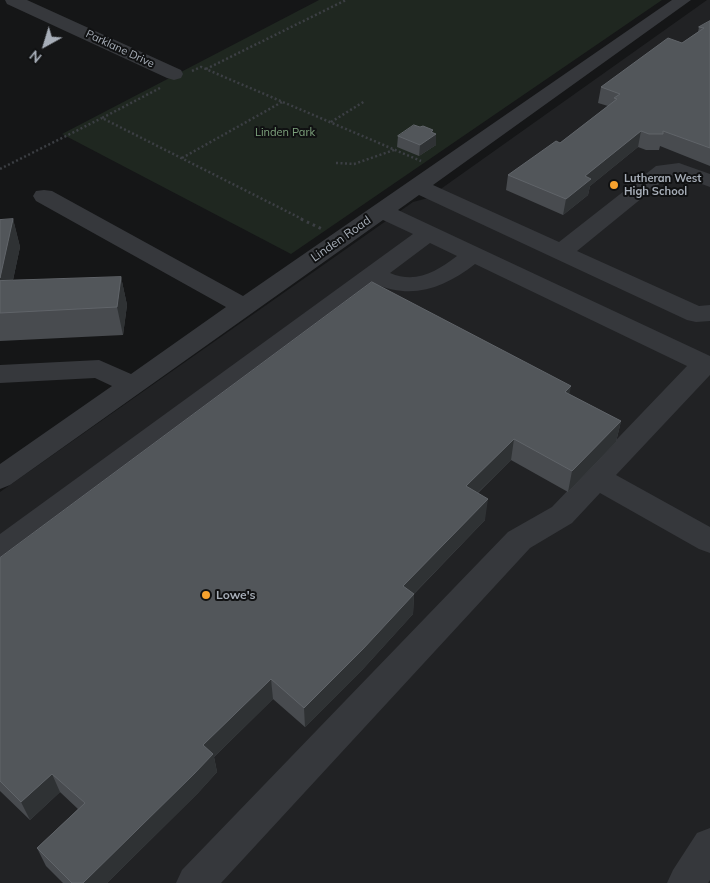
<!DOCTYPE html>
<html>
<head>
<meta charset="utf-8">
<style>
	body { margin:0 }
	#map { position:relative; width:710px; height:883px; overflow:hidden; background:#151617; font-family:Mulish,sans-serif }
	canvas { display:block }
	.north { position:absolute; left:20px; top:20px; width:50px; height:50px; -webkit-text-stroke:4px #101112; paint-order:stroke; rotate:219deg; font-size:14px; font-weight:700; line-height:20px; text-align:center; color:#a7aeb8 }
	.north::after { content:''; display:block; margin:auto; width:18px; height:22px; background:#a7aeb8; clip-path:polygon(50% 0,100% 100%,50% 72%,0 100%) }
</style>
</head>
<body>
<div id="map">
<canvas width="710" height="883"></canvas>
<div class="north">N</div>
</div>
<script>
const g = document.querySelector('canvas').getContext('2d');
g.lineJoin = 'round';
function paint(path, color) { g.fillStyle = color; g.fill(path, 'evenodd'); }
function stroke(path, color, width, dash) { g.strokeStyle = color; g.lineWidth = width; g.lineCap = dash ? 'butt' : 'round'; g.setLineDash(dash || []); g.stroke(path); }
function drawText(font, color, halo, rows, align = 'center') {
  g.font = font + ' Mulish,sans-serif'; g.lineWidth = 4; g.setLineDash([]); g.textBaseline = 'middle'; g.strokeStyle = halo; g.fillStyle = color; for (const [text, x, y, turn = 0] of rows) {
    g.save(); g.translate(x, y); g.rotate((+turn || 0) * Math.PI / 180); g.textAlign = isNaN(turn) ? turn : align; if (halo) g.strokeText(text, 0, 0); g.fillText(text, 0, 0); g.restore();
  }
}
paint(new Path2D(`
	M707,0H710V883H0V492L413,202L428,198Z`), '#212224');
paint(new Path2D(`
	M319,0H662L291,254L62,134Z`), '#1f2720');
stroke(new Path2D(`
	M206,69L346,0
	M192,71L201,67L421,161
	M160,88L102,118L304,220
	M331,122L365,101
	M182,158L282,102
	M336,163L354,164L394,150
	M0,169L102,118`), '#3c3f44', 2.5, [2, 2.5]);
stroke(new Path2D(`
	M301,219L322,229`), '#3c3f44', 3, [2.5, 4]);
paint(new Path2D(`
	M5,0H27L181,70L183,74L181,78L174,80L167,78L7,4Z
	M672,0H691L433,185L559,242L656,166L679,163L710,174V187L677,175L669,176L577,251L699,306L710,305V321L696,322L687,320L419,195L398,210L710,356V375L616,475L710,527V553L699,549L600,493L572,523L530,548L221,883H176L182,870L508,532L552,507L687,366L475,264C444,288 413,300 375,284L11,558L0,562V534L413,234L383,220L10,485L0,489V464L112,386L95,378L0,383V365L99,360L131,374L226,307L36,201L33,196L36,191L44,190L52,191L243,296ZM430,243L457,256C436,272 416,284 390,273Z
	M710,828V880L708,883H667L673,870L697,833Z`), '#36383c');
paint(new Path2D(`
	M710,21V166L660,146L659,150H646L638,147L590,186L588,195L563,215L506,190L508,175L560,143L608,106L598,103L601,87L682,43L698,32L699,27Z
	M433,133L436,134V145L419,156L397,147L398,136Z
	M13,219L20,247L13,280L121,277L127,305L123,335L0,341V220Z
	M569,394L621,421L616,442L568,492L511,460L478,493L485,520L414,594L413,614L363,669L305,727L273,699L214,757L217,772L198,793L107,883H63L46,866L37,848L78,809L60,792L30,820L0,791V558Z`), '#484b4f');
paint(new Path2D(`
	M433,130V136L436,134V145L419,156L420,145Z
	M641,131L638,147L590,186L588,195L563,215L566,199L585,176Z
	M13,219L20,247L7,308L0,283V278Z
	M121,277L127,305L123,335L117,307Z
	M571,386L567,407L565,392Z
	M621,421L616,442L568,492L572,471Z
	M514,439L511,460L464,506L466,486Z
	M488,499L485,520L402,606L403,586Z
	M414,594L413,614L363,669L305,727L304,708Z
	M271,679L273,699L214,757L217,772L198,793L107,883H83L203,745Z
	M52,774L60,792L30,820L21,802Z`), '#2f3234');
const building = new Path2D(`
	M710,21V148L663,131V134H649L641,131L585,176L591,179L566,199L508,175L556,141L560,143L617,99L614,98L620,94L601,87L668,38L682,43L704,28L699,27Z
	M414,125L420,127L423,126L433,130L431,132L436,134L420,145L398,136Z
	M13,219L0,278V220Z
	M121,277L117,307L0,313V281Z
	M372,282L571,386L565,392L621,421L572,471L514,439L466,486L488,499L403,586L414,594L363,649L304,708L271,679L203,745L213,754L194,774L83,883H72L37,848L85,803L52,774L21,802L0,781V558Z`);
paint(building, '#52565a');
stroke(building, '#606469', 1);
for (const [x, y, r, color] of [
	[614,185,5,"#f7a22e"],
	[206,595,5,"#f7a22e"]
]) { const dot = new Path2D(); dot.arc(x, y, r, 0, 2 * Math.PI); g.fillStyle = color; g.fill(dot); stroke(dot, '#101112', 2); }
drawText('11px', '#a7aeb8', '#101112', [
	["Parklane Drive",120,49,25]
]);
drawText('11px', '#7ea37d', '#101112', [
	["Linden Park",285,133]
]);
drawText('bold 11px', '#a7aeb8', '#101112', [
	["Lutheran West",624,179],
	["High School",624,192]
], 'left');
drawText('12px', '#a7aeb8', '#101112', [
	["Linden Road",341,239,-35]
]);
drawText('bold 12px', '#a7aeb8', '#101112', [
	["Lowe's",216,595]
], 'left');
</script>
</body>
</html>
